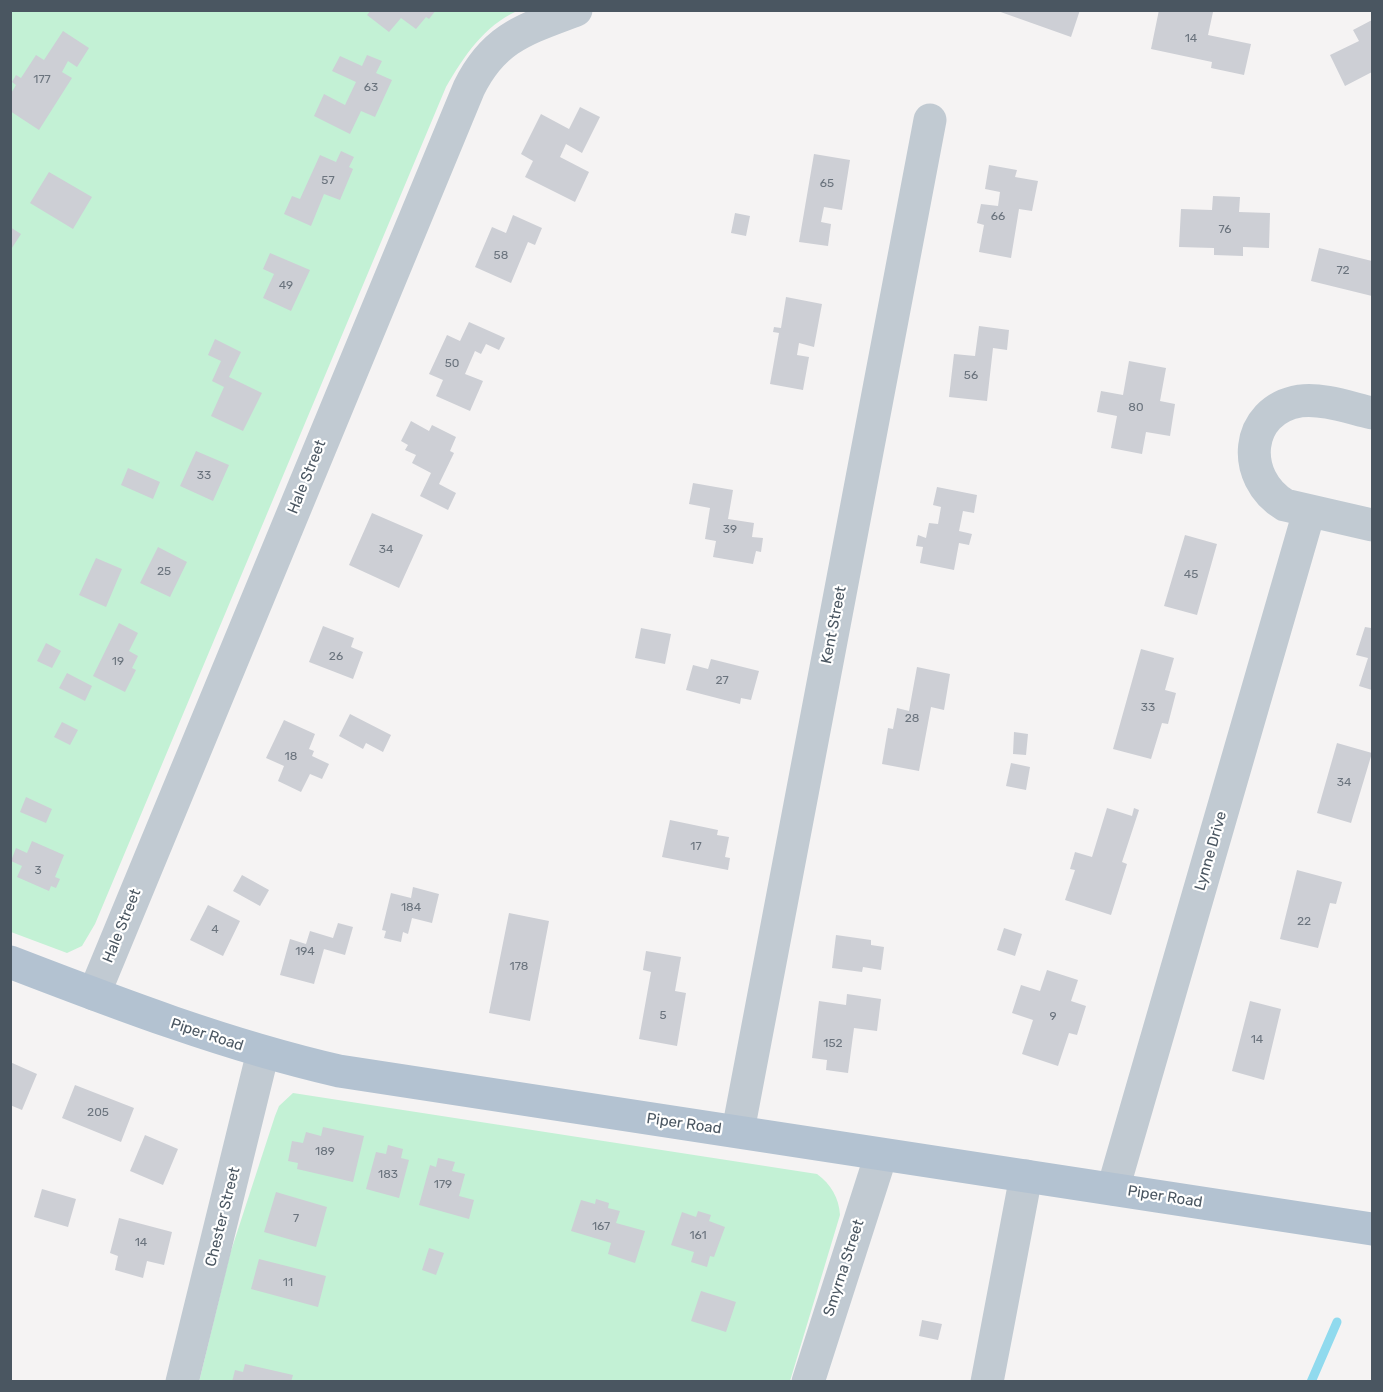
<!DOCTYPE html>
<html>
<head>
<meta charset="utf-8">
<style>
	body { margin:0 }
	#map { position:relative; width:1383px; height:1392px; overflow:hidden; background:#f5f3f3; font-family:Rubik,sans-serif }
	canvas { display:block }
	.frame { position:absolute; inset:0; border:12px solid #4a5661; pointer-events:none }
</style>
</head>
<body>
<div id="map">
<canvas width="1383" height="1392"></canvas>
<div class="frame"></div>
</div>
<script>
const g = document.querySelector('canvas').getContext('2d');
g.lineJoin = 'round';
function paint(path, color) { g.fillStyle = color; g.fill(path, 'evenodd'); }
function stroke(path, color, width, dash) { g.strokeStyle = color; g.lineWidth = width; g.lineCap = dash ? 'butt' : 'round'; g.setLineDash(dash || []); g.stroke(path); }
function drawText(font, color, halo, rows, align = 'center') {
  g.font = font + ' Rubik,sans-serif'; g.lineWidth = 4.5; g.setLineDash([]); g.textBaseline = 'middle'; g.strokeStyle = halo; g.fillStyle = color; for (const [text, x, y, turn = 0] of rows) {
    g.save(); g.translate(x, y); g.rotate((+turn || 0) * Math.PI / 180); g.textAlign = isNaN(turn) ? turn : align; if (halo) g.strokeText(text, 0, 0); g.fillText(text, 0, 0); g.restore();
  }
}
paint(new Path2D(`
	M10,11H517C484,26 464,56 446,87L95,924L82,946L67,953L11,932Z
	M293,1093L817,1174C831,1184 839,1198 840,1215L790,1381L199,1382L230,1254L275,1116L279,1106Z`), '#c3f1d5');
stroke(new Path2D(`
	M1311,1382L1337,1322`), '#90daee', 9);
paint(new Path2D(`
	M371,10H436L429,19L426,17L416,29L401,18L389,32L367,15Z
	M995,10H1080L1071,37Z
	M1159,10L1213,12L1208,35L1251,44L1244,75L1211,68L1212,62L1151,49Z
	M1372,20V72L1345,86L1330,55L1359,41L1353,30Z
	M63,31L89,48L77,67L68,61L62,72L72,78L39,130L10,111V95L16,85L12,82L16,75L21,78L36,55L44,60Z
	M367,55L382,61L376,73L392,80L375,117L361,111L350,134L314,116L324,94L345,105L356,82L332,71L340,56L362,66Z
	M580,107L600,117L582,153L566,144L560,157L589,172L575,202L525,177L533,161L521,154L541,114L569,129Z
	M341,151L354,157L349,167L353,169L340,200L324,194L311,226L284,214L292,196L300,199L320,155L336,162Z
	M814,154L850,160L842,210L824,207L821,222L831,224L828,246L799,242Z
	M989,165L1017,170L1015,177L1038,181L1032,211L1019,209L1011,258L979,252L984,225L977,223L981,204L998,206L1000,192L985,189Z
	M49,172L92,197L73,229L30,203Z
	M1213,196L1240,197L1239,212L1270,213L1269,248L1243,247V256L1214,255V248L1179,247L1181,209L1212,210Z
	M735,213L750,216L746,236L731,233Z
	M513,215L542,228L535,245L528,242L511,283L475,267L492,227L506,233Z
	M10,227L21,234L10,251Z
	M1319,248L1372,261V296L1311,281Z
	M270,253L310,270L291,311L263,298L274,274L263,269Z
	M786,297L822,304L814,347L799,343L797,355L809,357L803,390L770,384L779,333L773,332L774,327L781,328Z
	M469,322L505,338L499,350L486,344L481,354L475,351L465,374L483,381L470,411L436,396L443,380L429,374L447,335L460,341Z
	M979,326L1009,330L1007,350L993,348L987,401L949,397L954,354L975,356Z
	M215,339L241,352L229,377L262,393L243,431L211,416L224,387L212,381L221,361L208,355Z
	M1129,361L1166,368L1160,401L1175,404L1170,436L1146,432L1142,454L1111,448L1117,416L1097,412L1101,391L1123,395Z
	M411,421L429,431L432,425L456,437L450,451L454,453L439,484L456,493L448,510L420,496L431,473L412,463L416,455L405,450L408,445L401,441Z
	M196,451L229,465L213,501L180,486Z
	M128,468L160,482L153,499L121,485Z
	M693,483L733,490L728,519L754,523L752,537L763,538L761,552L756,551L753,564L713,557L716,541L705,539L710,508L689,504Z
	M937,487L977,495L974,513L963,511L959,531L972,534L969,545L959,543L954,570L920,563L923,547L916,546L918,535L926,538L929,523L938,524L941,507L933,505Z
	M372,513L423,535L399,588L349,565Z
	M1185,535L1217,544L1197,615L1164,606Z
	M158,547L187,562L170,597L140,583Z
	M96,558L122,569L106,607L79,595Z
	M119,623L138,633L129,651L138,656L132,668L136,670L125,692L93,676Z
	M1372,624V690L1359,686L1368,658L1356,655L1365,627L1371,628Z
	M323,626L354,638L351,647L363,652L353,679L309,662Z
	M641,628L671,634L665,664L635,658Z
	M46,643L61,651L52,668L37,661Z
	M1141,649L1174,658L1165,690L1176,693L1168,724L1162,723L1151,759L1113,749Z
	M711,659L759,671L751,700L741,698L740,704L686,690L693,665L708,669Z
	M917,667L950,674L944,710L931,707L919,771L882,764L888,728L893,729L897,708L909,711Z
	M67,673L92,686L85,701L59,688Z
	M350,714L391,735L383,752L366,743L363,749L339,736Z
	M284,720L315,734L309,749L314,751L312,756L329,764L322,779L310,774L301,792L278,781L284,766L266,758Z
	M62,722L78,730L70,745L54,737Z
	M1014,732L1028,734L1026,755L1013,754Z
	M1337,743L1372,753L1351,823L1317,813Z
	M1011,763L1030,767L1026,790L1006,786Z
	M26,797L52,809L46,823L20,812Z
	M1107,808L1132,816L1134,808L1139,810L1122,862L1127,864L1111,915L1065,900L1075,870L1070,869L1075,852L1092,857Z
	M670,820L718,830L717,835L729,837L725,857L730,858L728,870L662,857Z
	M32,841L64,855L55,877L60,879L56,888L51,886L49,891L17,877L22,866L11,861L16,848L27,853Z
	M1297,870L1342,882L1336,904L1330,903L1318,948L1280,939Z
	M242,875L269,890L260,906L233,891Z
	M413,887L439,894L432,923L412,918L408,934L403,932L401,942L384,938L386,931L382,930L391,893L411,898Z
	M208,905L240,921L223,956L190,940Z
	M509,913L549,921L530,1021L489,1013Z
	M338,923L353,927L345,955L324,949L314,984L280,975L290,939L306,944L310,931L333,938Z
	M1004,928L1022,934L1015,956L997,950Z
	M836,935L871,940V945L884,947L881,970L863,967L862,972L832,968Z
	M646,951L681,957L675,991L686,993L677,1046L639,1039L651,972L643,970Z
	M1047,970L1078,980L1071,1001L1086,1006L1077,1035L1069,1033L1058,1066L1022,1054L1033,1020L1012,1013L1021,985L1040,991Z
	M847,994L881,999L877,1031L854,1028L848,1073L826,1070L827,1060L812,1058L819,1001L846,1005Z
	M1250,1001L1281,1009L1264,1080L1232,1071Z
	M10,1062L37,1074L22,1110L10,1105Z
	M75,1085L134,1108L121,1142L62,1118Z
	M323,1127L364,1136L353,1182L297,1169L298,1163L288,1161L292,1141L303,1143L306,1132L321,1136Z
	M145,1135L178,1149L163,1185L130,1171Z
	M388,1145L403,1149L401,1158L409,1160L399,1198L366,1189L376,1152L386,1154Z
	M438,1158L455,1162L452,1171L465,1174L459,1196L474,1200L469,1219L419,1205L430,1165L436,1167Z
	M42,1189L76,1199L68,1227L34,1217Z
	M276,1192L327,1207L316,1247L264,1232Z
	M596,1199L609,1203L608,1208L620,1211L616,1223L645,1231L635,1263L608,1254L611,1243L571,1231L581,1200L595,1204Z
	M698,1211L711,1215L709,1221L725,1227L714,1257L710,1256L707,1267L691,1262L694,1252L671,1245L682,1212L696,1217Z
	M119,1218L172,1232L164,1265L147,1261L143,1278L115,1270L118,1256L110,1253Z
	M429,1248L444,1253L436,1275L422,1270Z
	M259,1259L326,1276L318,1307L251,1289Z
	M701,1291L736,1302L726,1332L691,1321Z
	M922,1320L942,1324L938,1340L919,1336Z
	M245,1364L293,1375L291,1382H232L235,1370L243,1372Z`), '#cdcfd5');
stroke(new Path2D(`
	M1372,413C1350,408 1323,398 1300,401C1244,410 1240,478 1285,505L1372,525
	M94,994L469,88C494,37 526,29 576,10
	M738,1131L930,120
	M1113,1189L1309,512
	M182,1382L263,1052
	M808,1382L881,1155
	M987,1382L1026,1176`), '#c1cad2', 33);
stroke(new Path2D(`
	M10,962C119,1004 226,1045 339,1071L1372,1229`), '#b3c2d1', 33);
drawText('12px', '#6b747e', null, [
	["14",1191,39],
	["177",42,80],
	["63",371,88],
	["57",328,181],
	["65",827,184],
	["66",998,217],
	["76",1225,230],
	["58",501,256],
	["72",1343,271],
	["49",286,286],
	["50",452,364],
	["56",971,376],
	["80",1136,408],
	["33",204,476],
	["39",730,530],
	["34",386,550],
	["25",164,572],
	["45",1191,575],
	["26",336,657],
	["19",118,662],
	["27",722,681],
	["33",1148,708],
	["28",912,719],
	["18",291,757],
	["34",1344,783],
	["17",696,847],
	["3",38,871],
	["184",411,908],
	["22",1304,922],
	["4",215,930],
	["194",305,952],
	["178",519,967],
	["5",663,1016],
	["9",1053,1017],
	["14",1257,1040],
	["152",833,1044],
	["205",98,1113],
	["189",325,1152],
	["183",388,1175],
	["179",443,1185],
	["7",296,1219],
	["167",601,1227],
	["161",698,1236],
	["14",141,1243],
	["11",288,1283]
]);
drawText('15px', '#4a5661', '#fff', [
	["Hale Street",307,477,-68],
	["Kent Street",834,625,-79],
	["Lynne Drive",1211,851,-74],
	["Hale Street",122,926,-68],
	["Piper Road",207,1035,18],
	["Piper Road",684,1124,8],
	["Piper Road",1165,1197,9],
	["Chester Street",223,1217,-76],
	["Smyrna Street",844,1268,-72]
]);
</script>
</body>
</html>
